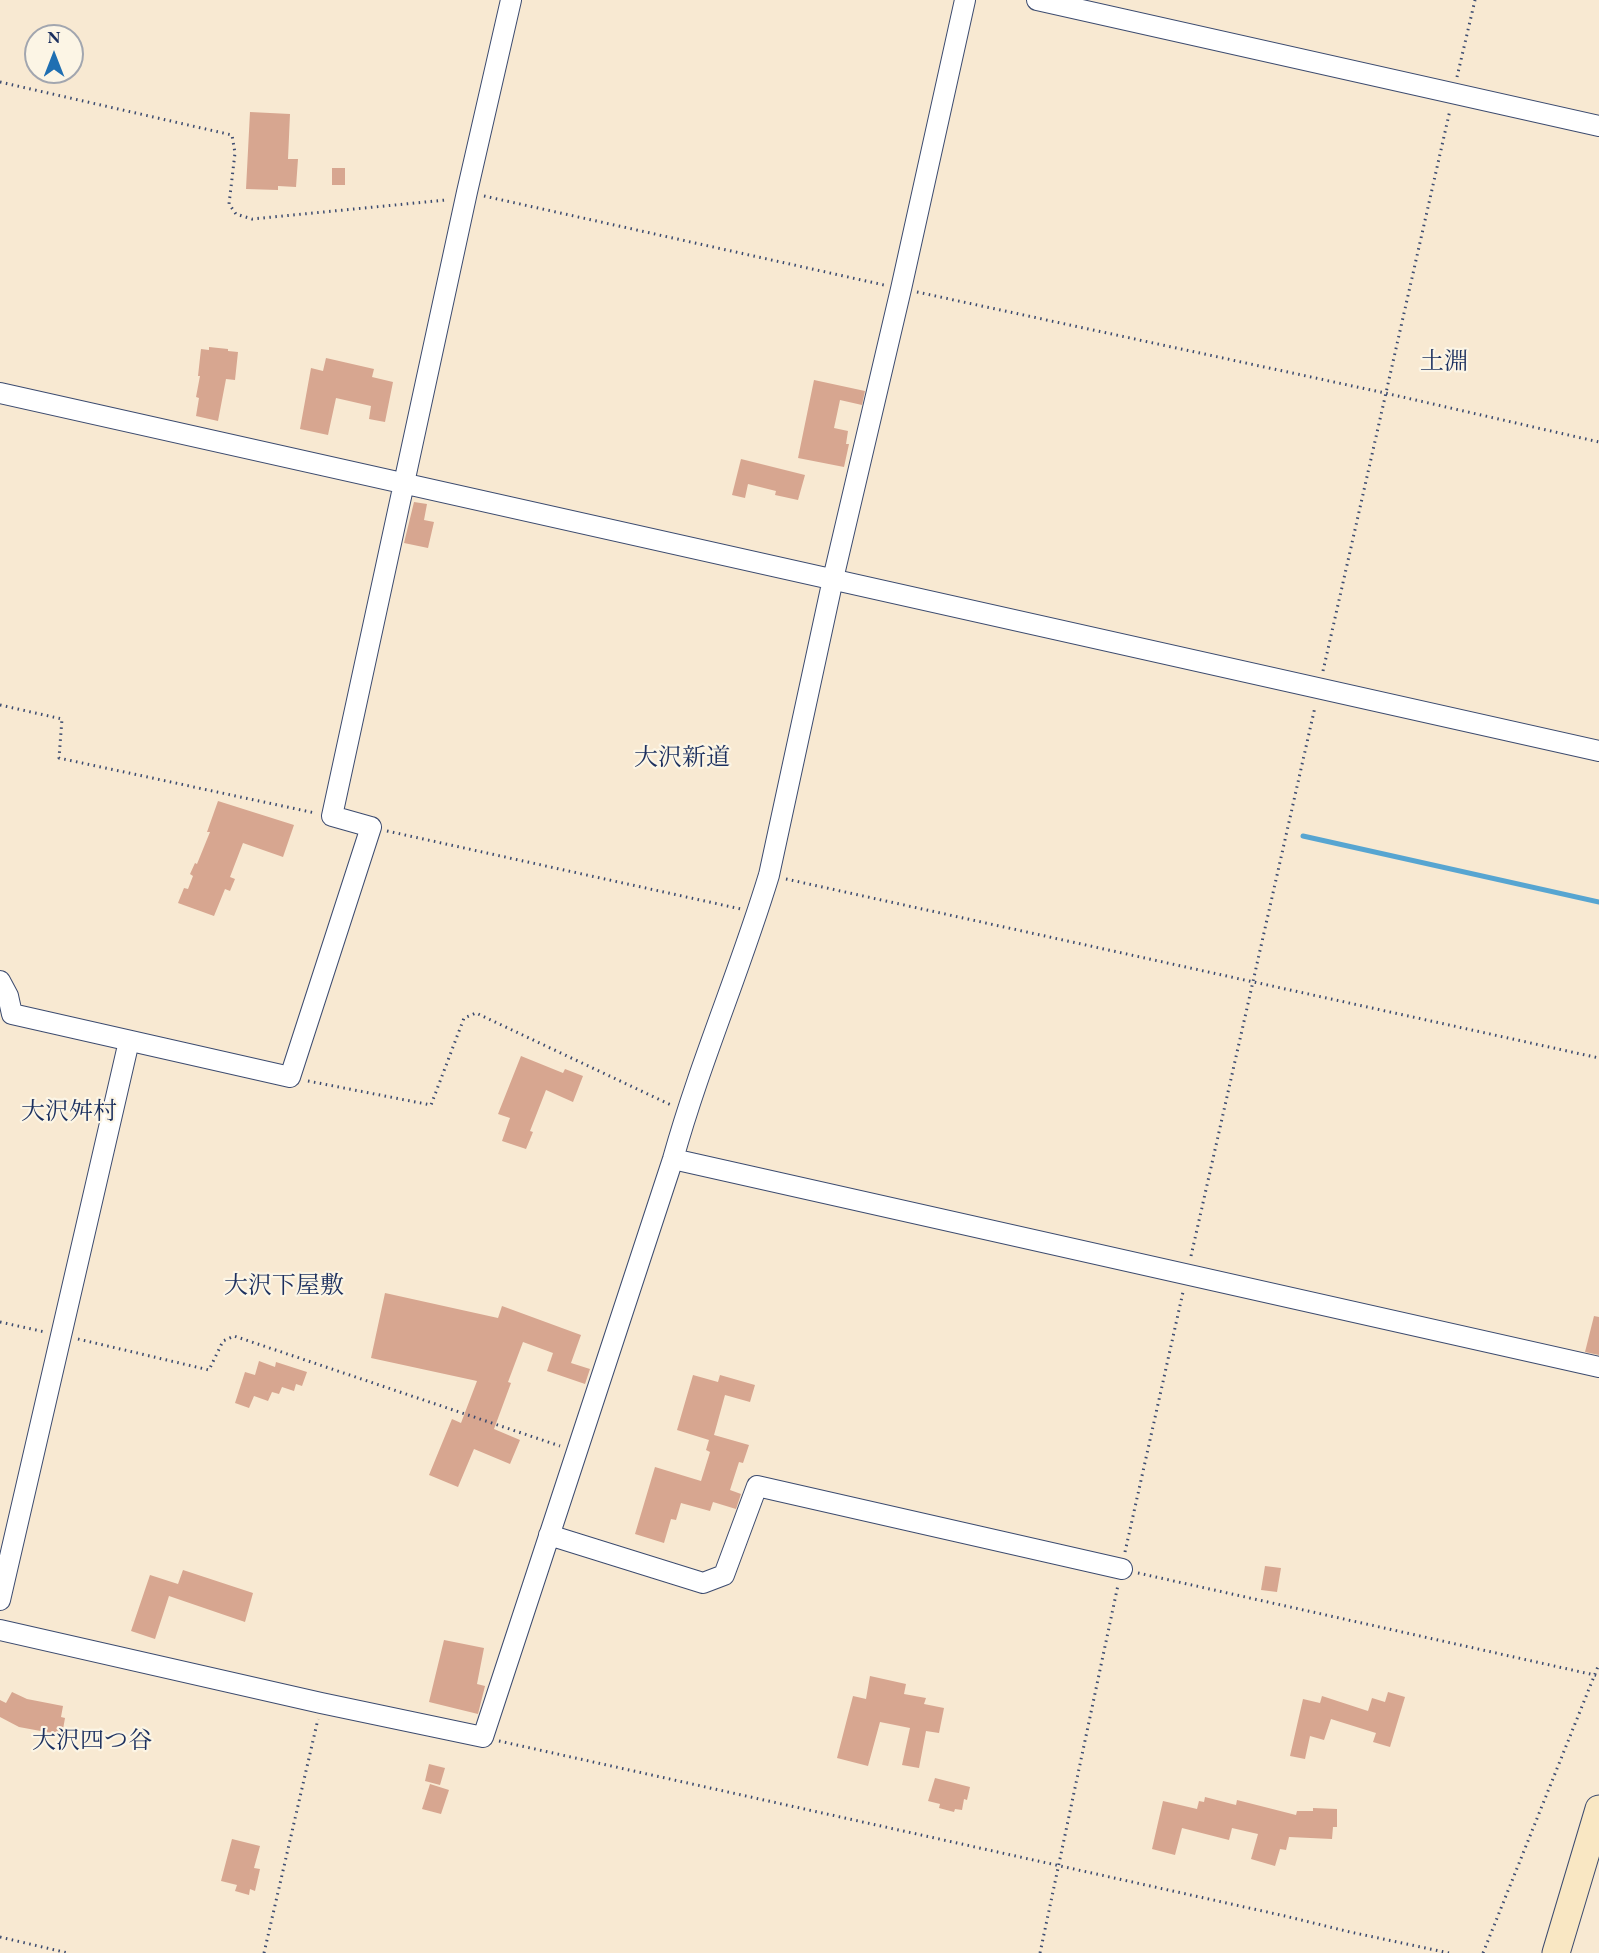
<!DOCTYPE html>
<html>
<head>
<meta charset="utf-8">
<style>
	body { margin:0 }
	#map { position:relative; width:1599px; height:1953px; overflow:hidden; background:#f8e9d2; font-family:"EB Garamond",serif }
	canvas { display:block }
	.north { position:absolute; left:24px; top:24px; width:60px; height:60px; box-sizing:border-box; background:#fcf5e5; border:2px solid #a2a6af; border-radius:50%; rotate:0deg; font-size:16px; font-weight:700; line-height:24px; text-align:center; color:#1b2f5e }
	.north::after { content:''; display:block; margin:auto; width:21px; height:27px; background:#1f6fb2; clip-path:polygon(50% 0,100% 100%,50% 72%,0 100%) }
</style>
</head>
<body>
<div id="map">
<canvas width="1599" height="1953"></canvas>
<div class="north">N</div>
</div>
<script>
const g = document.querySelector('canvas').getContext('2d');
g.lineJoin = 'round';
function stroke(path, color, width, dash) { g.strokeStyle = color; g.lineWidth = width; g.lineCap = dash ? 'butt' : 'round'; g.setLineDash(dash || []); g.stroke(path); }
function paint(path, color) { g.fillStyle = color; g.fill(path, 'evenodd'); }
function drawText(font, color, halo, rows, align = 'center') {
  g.font = font + ' "EB Garamond","Noto Serif JP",serif'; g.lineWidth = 4.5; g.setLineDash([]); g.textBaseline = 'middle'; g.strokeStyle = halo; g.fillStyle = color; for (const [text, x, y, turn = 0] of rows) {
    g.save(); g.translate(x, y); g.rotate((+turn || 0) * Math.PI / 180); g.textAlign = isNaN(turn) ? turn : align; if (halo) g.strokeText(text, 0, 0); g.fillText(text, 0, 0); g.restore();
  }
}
stroke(new Path2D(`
	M1303,836L1599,902`), '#57a5d1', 5);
paint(new Path2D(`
	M250,112L290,114L288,159H298L296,187L278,186V190L246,189Z
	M332,168H345V185H332Z
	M209,347L228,349V351L238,352L235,380L226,379L218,421L196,416L199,398L196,397L200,376H198L201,349L209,350Z
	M326,358L374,369L372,377L393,382L385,422L369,419L371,406L336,398L328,435L300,429L311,368L323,371Z
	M814,380L865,391L862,405L840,400L834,428L848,431L846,444H849L844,467L798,458Z
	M741,459L805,475L798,500L775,495L776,491L748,484L745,498L732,495Z
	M414,502L427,504L424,520L434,522L428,548L404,543Z
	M218,801L294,825L283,857L243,843L230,877L235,879L230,891L225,889L214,916L178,903L184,888L188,889L193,876L190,874L195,863L197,864L210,832H207Z
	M521,1056L563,1073L565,1069L583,1076L573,1102L546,1090L530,1131L533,1132L526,1149L502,1141L510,1118L498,1114Z
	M385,1293L498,1318L502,1306L581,1335L571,1363L590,1369L585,1384L547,1371L553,1353L523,1342L508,1382L511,1383L494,1429L520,1440L510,1464L474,1449L458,1487L429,1475L452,1419L461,1423L477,1381L371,1358Z
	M1594,1316L1599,1317V1355L1585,1352Z
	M259,1361L275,1367L276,1362L307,1372L302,1386L296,1384L294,1391L282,1387L279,1394L272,1392L268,1401L254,1396L249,1408L235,1403L245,1372L255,1375Z
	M693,1375L718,1382L720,1375L755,1385L750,1402L725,1395L714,1435L749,1445L743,1463L739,1462L730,1490L741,1494L736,1509L713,1502L710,1511L681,1503L676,1520L671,1519L664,1543L635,1534L655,1467L701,1481L710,1452L706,1450L709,1440L677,1430Z
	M1265,1566L1281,1568L1277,1592L1261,1590Z
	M183,1570L253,1593L245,1622L169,1596L155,1639L131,1631L150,1575L178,1584Z
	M444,1640L484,1648L477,1684L485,1686L478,1714L429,1702Z
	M870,1676L906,1684L904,1694L926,1698L924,1704L944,1708L939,1733L926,1731L919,1768L902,1765L910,1728L880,1722L868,1766L837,1758L853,1696L866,1699Z
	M12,1692L27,1699L63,1706L61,1717L65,1718L62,1735L19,1727L0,1717V1700L6,1703Z
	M1388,1692L1405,1697L1390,1747L1373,1742L1376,1733L1331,1719L1324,1740L1310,1736L1305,1759L1290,1756L1303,1699L1320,1703L1322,1696L1368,1711L1372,1698L1385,1702Z
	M429,1764L445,1768L440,1785L425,1781Z
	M935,1778L970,1787L967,1800L964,1799L962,1810L955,1809L954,1812L939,1808L940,1804L928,1801Z
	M430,1784L449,1790L441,1814L422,1809Z
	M1205,1797L1236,1805L1237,1800L1296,1815L1297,1811H1313V1808L1337,1809V1827H1333L1332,1839L1289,1837L1286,1850L1280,1849L1275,1866L1251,1859L1258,1834L1232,1828L1229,1840L1182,1828L1175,1855L1152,1849L1163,1801L1197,1809L1199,1801L1204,1802Z
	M232,1839L260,1846L254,1868L260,1869L255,1891L250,1889L249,1895L235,1891L237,1885L221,1881Z`), '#d7a690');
const street = new Path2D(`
	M1037,0L1599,126
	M0,393C532,516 1066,631 1599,751
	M0,981L8,996L12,1014L290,1077L371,827L332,816L467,192L511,0
	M673,1159L1599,1367
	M549,1535L703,1583L724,1575L757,1486L1122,1569
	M0,1600L129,1041
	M0,1630L321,1703L483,1737L673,1159C700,1062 740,971 769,875L833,579L901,289L965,0`);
const secondary = new Path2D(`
	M1556,1953L1599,1809`);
stroke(street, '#3c4b6f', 22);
stroke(secondary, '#3c4b6f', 29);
stroke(new Path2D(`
	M1457,77L1475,0
	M0,82L232,135L235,153L229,204L236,214L252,219L446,200
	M484,196L884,285
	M917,292L1385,393L1599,442
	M1323,671L1450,110
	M0,705L62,719L59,758L315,813
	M387,831L741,909
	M786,879L1599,1058
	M308,1081L431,1105L464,1018L476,1013L671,1105
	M1191,1256L1315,707
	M0,1322L45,1332
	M78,1339L209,1370L223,1341L234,1336L560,1446
	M1125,1552L1183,1292
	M1138,1573L1599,1676
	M499,1741L1285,1916L1350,1932L1449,1953
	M0,1937L68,1953
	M264,1953L318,1719
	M1040,1953L1118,1585
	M1483,1953L1599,1664`), '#3c4b6f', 3, [1.5, 4.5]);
stroke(street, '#fff', 20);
stroke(secondary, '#f9e7c3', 27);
drawText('24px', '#1b2f5e', '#fcf5e5', [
	["土淵",1444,362],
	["大沢新道",682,758],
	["大沢舛村",69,1112],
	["大沢下屋敷",284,1286],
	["大沢四つ谷",92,1741]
]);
</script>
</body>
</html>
